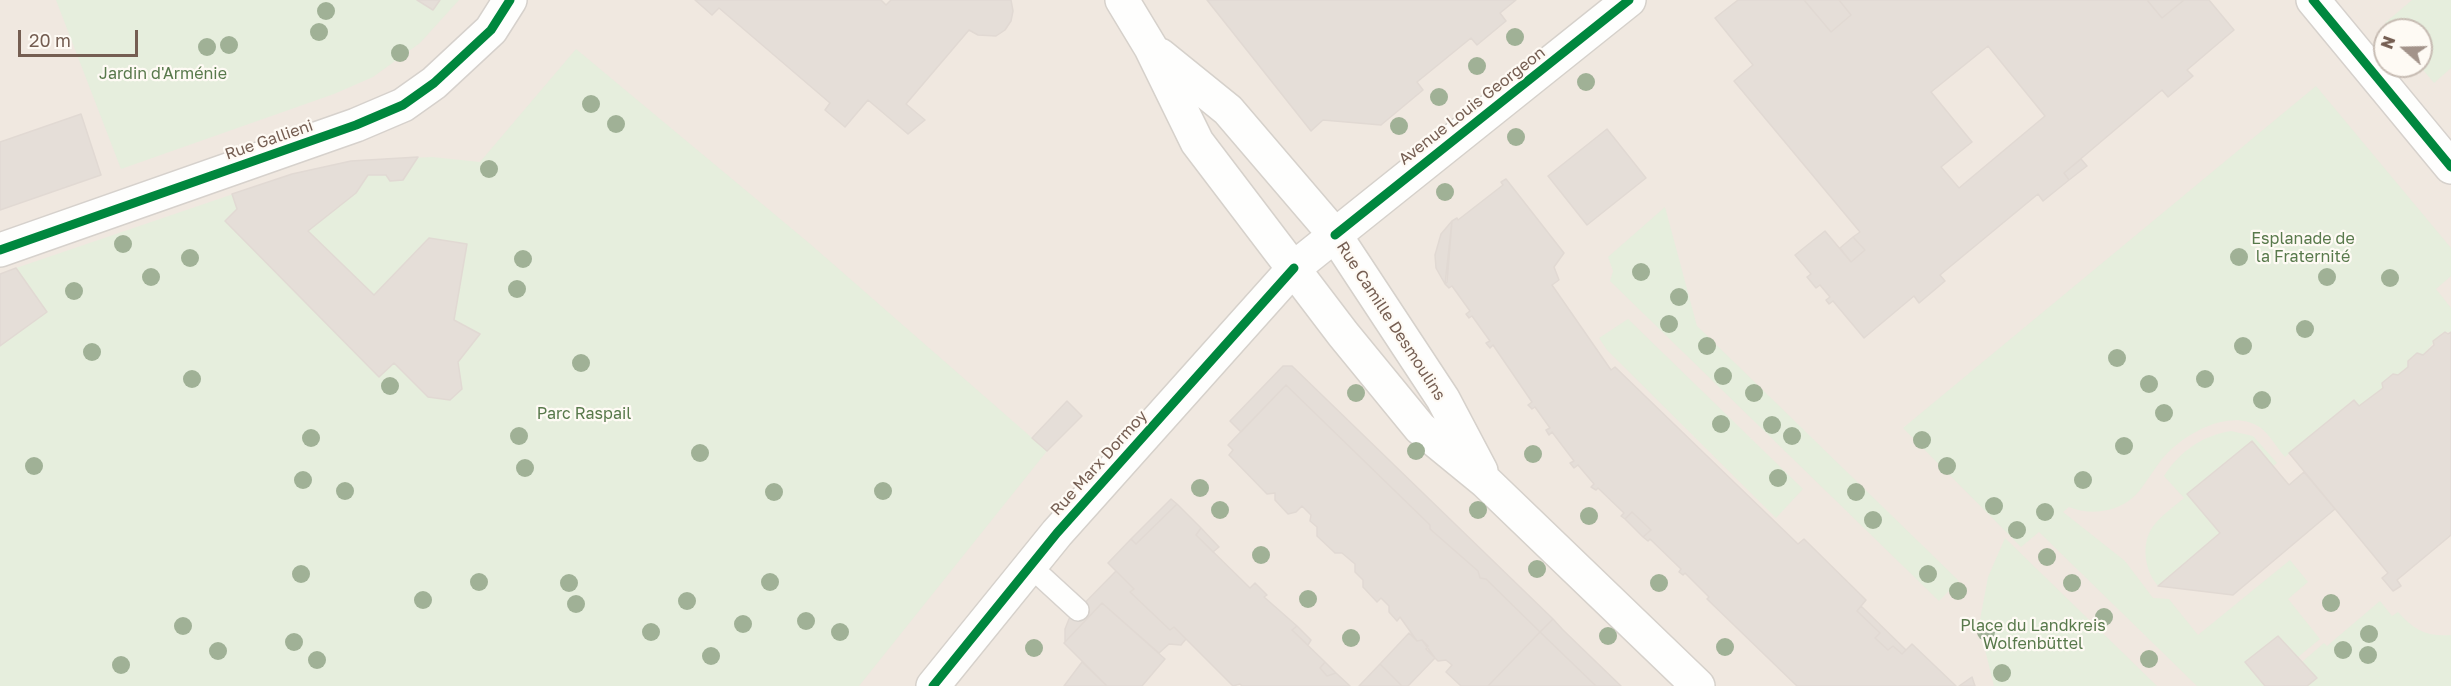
<!DOCTYPE html>
<html>
<head>
<meta charset="utf-8">
<style>
	body { margin:0 }
	#map { position:relative; width:2451px; height:686px; overflow:hidden; background:#f8f5f1; font-family:"Golos Text",sans-serif }
	canvas { display:block }
	.north { position:absolute; left:2373px; top:18px; width:60px; height:60px; box-sizing:border-box; background:#fefaf4; border:2px solid #c7bcb3; border-radius:50%; rotate:290deg; font-size:16px; font-weight:700; line-height:24px; text-align:center; color:#755e52 }
	.north::after { content:''; display:block; margin:auto; width:21px; height:27px; background:#a3938a; clip-path:polygon(50% 0,100% 100%,50% 72%,0 100%) }
	.scale { position:absolute; left:18px; top:30px; width:120px; height:27px; box-sizing:border-box; border:3px solid #755e52; border-top:0; padding-left:8px; font-size:18px; line-height:21px; white-space:nowrap; color:#755e52; -webkit-text-stroke:4px #fefaf4; paint-order:stroke }
</style>
</head>
<body>
<div id="map">
<canvas width="2451" height="686"></canvas>
<div class="north">N</div>
<div class="scale">20 m</div>
</div>
<script>
const g = document.querySelector('canvas').getContext('2d');
g.lineJoin = 'round';
function paint(path, color) { g.fillStyle = color; g.fill(path, 'evenodd'); }
function stroke(path, color, width, dash) { g.strokeStyle = color; g.lineWidth = width; g.lineCap = dash ? 'butt' : 'round'; g.setLineDash(dash || []); g.stroke(path); }
function drawText(font, color, halo, rows, align = 'center') {
  g.font = font + ' "Golos Text",sans-serif'; g.lineWidth = 4.5; g.setLineDash([]); g.textBaseline = 'middle'; g.strokeStyle = halo; g.fillStyle = color; for (const [text, x, y, turn = 0] of rows) {
    g.save(); g.translate(x, y); g.rotate((+turn || 0) * Math.PI / 180); g.textAlign = isNaN(turn) ? turn : align; if (halo) g.strokeText(text, 0, 0); g.fillText(text, 0, 0); g.restore();
  }
}
paint(new Path2D(`
	M0,0H2451V686H0ZM2385,30H2421V66H2385Z`), '#f0e8e0');
paint(new Path2D(`
	M56,0H459L420,43L373,77L334,94L121,169Z
	M2412,0H2451V68L2434,83L2420,66L2421,30H2390L2385,23Z
	M576,49L809,243L1047,451L859,686H0V346L47,312L16,268L292,174L351,161L432,157L480,162Z
	M2316,86L2451,248V276L2436,289L2451,308V332L2442,333L2423,355L2417,353L2408,361V367L2398,375L2393,374L2382,383L2383,388L2359,406L2353,400L2285,457C2277,448 2270,435 2261,428C2230,406 2182,435 2162,459C2154,469 2148,480 2140,490C2124,511 2093,517 2069,507L2063,512L2125,561L2153,598L2169,599L2198,635L2290,560L2308,582L2288,599L2320,639L2298,657L2278,636L2245,662L2265,686H2197L2039,532L2021,547L1903,428Z
	M1665,207L1697,326L1959,581L1939,601L1610,281L1613,271L1608,257Z
	M1628,319L1803,489L1776,518L1607,350L1599,338Z
	M2231,431L2253,436L2277,463L2273,466L2252,441L2188,494L2220,533L2158,586C2144,570 2140,541 2155,524C2163,514 2175,506 2184,498L2164,476C2180,451 2202,436 2231,431Z
	M2005,538L2157,686H1994L1979,625L1988,577Z
	M2380,601L2392,616L2398,612C2414,630 2427,637 2451,635V686H2307L2316,678L2302,662L2324,643L2327,646Z`), '#e6eedd');
const building = new Path2D(`
	M417,0H440L433,10Z
	M695,0H881L886,5L891,0H1011L1013,11L1011,21L1005,30L996,36L978,35L969,30L906,104L925,120L908,134L868,100L845,127L825,110L830,103L719,8L712,15Z
	M1207,0H1516L1500,13L1506,21L1477,45L1471,38L1417,82L1423,90L1381,125L1323,120L1311,131Z
	M1738,0H1804L1831,32L1851,15L1839,0H2147L2162,18L2184,0H2209L2234,30L2187,70L2193,76L2168,97L2162,90L2064,173L2069,180L2043,201L2038,194L1940,275L1945,281L1919,303L1914,296L1864,338L1833,301L1829,304L1826,300L1830,297L1820,285L1816,288L1807,277L1811,274L1795,255L1825,231L1851,262L1865,250L1853,237L1860,232L1734,81L1753,65L1715,18ZM1988,46L2045,116L1959,188L1941,167L1972,142L1931,92Z
	M1804,0H1839L1851,15L1831,32Z
	M2147,0H2184L2162,18Z
	M81,114L101,175L0,210V142Z
	M1607,129L1646,178L1587,225L1548,176Z
	M418,157L403,180L390,181L386,175H368L356,193L308,231L374,295L429,238L467,244L454,320L480,334L458,362L462,389L450,400L428,397L394,363L379,377L225,221L237,209L232,194L292,174L351,161Z
	M2081,159L2087,166L2069,180L2064,173Z
	M1506,179L1564,253L1554,267L1559,280L1552,285L1611,370L1615,367L1798,544L1804,539L1866,600L1857,611L1880,633L1875,638L1888,650L1893,646L1902,654L1912,644L1956,686H1797L1707,599L1709,597L1685,573L1683,575L1679,572L1681,569L1650,539L1648,541L1643,537L1651,530L1632,512L1625,519L1621,516L1624,513L1598,488L1596,490L1591,487L1594,484L1578,465L1574,468L1570,463L1574,461L1552,432L1549,435L1546,430L1550,428L1535,407L1532,409L1528,405L1532,402L1493,345L1490,348L1486,343L1490,341L1472,316L1469,318L1466,314L1470,311L1452,286L1449,288L1445,284L1452,221L1457,218L1458,220L1503,185L1501,182Z
	M1452,221L1447,282L1445,284L1436,268L1435,255L1441,234Z
	M1853,237L1865,250L1851,262L1840,248Z
	M16,268L47,312L0,346V274Z
	M2445,332L2448,334L2451,332V535L2397,580L2401,586L2393,591L2382,578L2388,573L2289,453L2354,400L2359,406L2383,388L2382,383L2393,374L2398,375L2408,367V361L2417,353L2423,355L2434,345L2433,341Z
	M1283,366H1292L1553,619L1540,632L1486,579L1480,578L1478,571L1430,529V525L1286,385L1241,432L1230,421Z
	M1286,385L1430,525V529L1478,571L1480,578L1486,579L1540,632L1488,686H1461L1446,672L1452,665L1446,660L1438,661L1426,649L1428,646L1422,640L1417,641L1400,617L1397,621L1389,612V606L1381,598L1377,602L1363,587V580L1355,572V564L1342,553H1335L1317,536V527L1310,521L1311,515L1302,506L1296,512L1288,514L1275,500V493L1267,494L1229,455L1233,450L1228,445Z
	M1067,401L1082,416L1047,451L1032,438Z
	M2252,441L2289,485L2304,472L2335,509L2233,595L2158,586L2220,533L2187,494Z
	M1171,499L1177,504L1136,544L1131,539Z
	M1177,504L1201,528L1196,535L1250,588L1255,583L1267,595L1264,597L1297,626L1292,630L1325,662L1320,668L1327,676L1336,673L1350,686H1242L1240,684L1233,686L1174,627L1170,630L1130,592L1134,589L1108,563L1131,539L1136,544Z
	M1632,512L1651,530L1643,537L1625,519Z
	M1201,528L1219,547L1213,552L1196,535Z
	M1116,571L1134,589L1130,592L1170,630L1174,627L1186,639L1181,645L1169,644L1159,653L1102,603L1065,642V629L1069,619Z
	M1102,603L1165,659L1142,686H1107L1064,643Z
	M1861,606L1906,650L1902,654L1893,646L1888,650L1875,638L1880,633L1857,611Z
	M1553,619L1563,630L1621,686H1596L1540,632Z
	M1297,626L1311,640L1308,645L1292,630Z
	M1540,632L1596,686H1488Z
	M1409,633L1417,641L1422,640L1435,658L1408,686H1402L1380,664Z
	M2278,636L2317,678L2307,686H2265L2245,662Z
	M1082,662L1107,686H1064Z
	M1325,662L1336,673L1327,676L1320,668Z
	M1380,664L1402,686H1359Z
	M1972,677L1975,686H1959Z`);
paint(building, '#e5ded8');
stroke(building, '#e1d9d3', 1.5);
const service = new Path2D(`
	M1030,566L1078,610`);
const tertiary = new Path2D(`
	M2313,0L2451,167
	M0,250L356,125L403,105L434,83L491,30L510,0`);
const secondary = new Path2D(`
	M1122,0L1151,48L1197,142L1343,334L1420,428L1486,482L1698,686
	M1160,55L1228,110L1335,235L1443,399L1481,471
	M933,686L1057,533L1294,268L1629,0`);
stroke(service, '#d6d1cc', 24);
stroke(tertiary, '#d6d1cc', 36);
stroke(secondary, '#d6d1cb', 36);
stroke(service, '#fefefd', 21);
stroke(tertiary, '#fefefd', 33);
stroke(secondary, '#fefefd', 33);
stroke(new Path2D(`
	M2313,0L2451,167
	M1335,235L1629,0
	M0,250L356,125L403,105L434,83L491,30L510,0
	M933,686L1057,533L1294,268`), '#00873e', 9);
g.fillStyle = '#a0b196';
for (const [x, y] of [
	[326,11],
	[319,32],
	[1515,37],
	[229,45],
	[207,47],
	[400,53],
	[1477,66],
	[1586,82],
	[1439,97],
	[591,104],
	[616,124],
	[1399,126],
	[1516,137],
	[489,169],
	[1445,192],
	[123,244],
	[2239,257],
	[190,258],
	[523,259],
	[1641,272],
	[151,277],
	[2327,277],
	[2390,278],
	[517,289],
	[74,291],
	[1679,297],
	[1669,324],
	[2305,329],
	[1707,346],
	[2243,346],
	[92,352],
	[2117,358],
	[581,363],
	[1723,376],
	[192,379],
	[2205,379],
	[2149,384],
	[390,386],
	[1356,393],
	[1754,393],
	[2262,400],
	[2164,413],
	[1721,424],
	[1772,425],
	[519,436],
	[1792,436],
	[311,438],
	[1922,440],
	[2124,446],
	[1416,451],
	[700,453],
	[1533,454],
	[34,466],
	[1947,466],
	[525,468],
	[1778,478],
	[303,480],
	[2083,480],
	[1200,488],
	[345,491],
	[883,491],
	[774,492],
	[1856,492],
	[1994,506],
	[1220,510],
	[1478,510],
	[2045,512],
	[1589,516],
	[1873,520],
	[2017,530],
	[1261,555],
	[2047,557],
	[1537,569],
	[301,574],
	[1928,574],
	[479,582],
	[770,582],
	[569,583],
	[1659,583],
	[2072,583],
	[1958,591],
	[1308,599],
	[423,600],
	[687,601],
	[2331,603],
	[576,604],
	[2104,617],
	[806,621],
	[743,624],
	[183,626],
	[651,632],
	[840,632],
	[1986,632],
	[2369,634],
	[1608,636],
	[1351,638],
	[294,642],
	[1725,647],
	[1034,648],
	[2343,650],
	[218,651],
	[2368,655],
	[711,656],
	[2149,659],
	[317,660],
	[121,665],
	[2002,673]
]) { g.beginPath(); g.arc(x, y, 9, 0, 2 * Math.PI); g.fill(); }
drawText('16px', '#58794b', '#fefaf4', [
	["Jardin d'Arménie",163,74],
	["Esplanade de",2303,239],
	["la Fraternité",2303,257],
	["Parc Raspail",584,414],
	["Place du Landkreis",2033,626],
	["Wolfenbüttel",2033,644]
]);
drawText('16px', '#755e52', '#fefaf4', [
	["Avenue Louis Georgeon",1472,106,-38],
	["Rue Gallieni",269,140,-19],
	["Rue Camille Desmoulins",1391,321,57],
	["Rue Marx Dormoy",1099,463,-48]
]);
</script>
</body>
</html>
